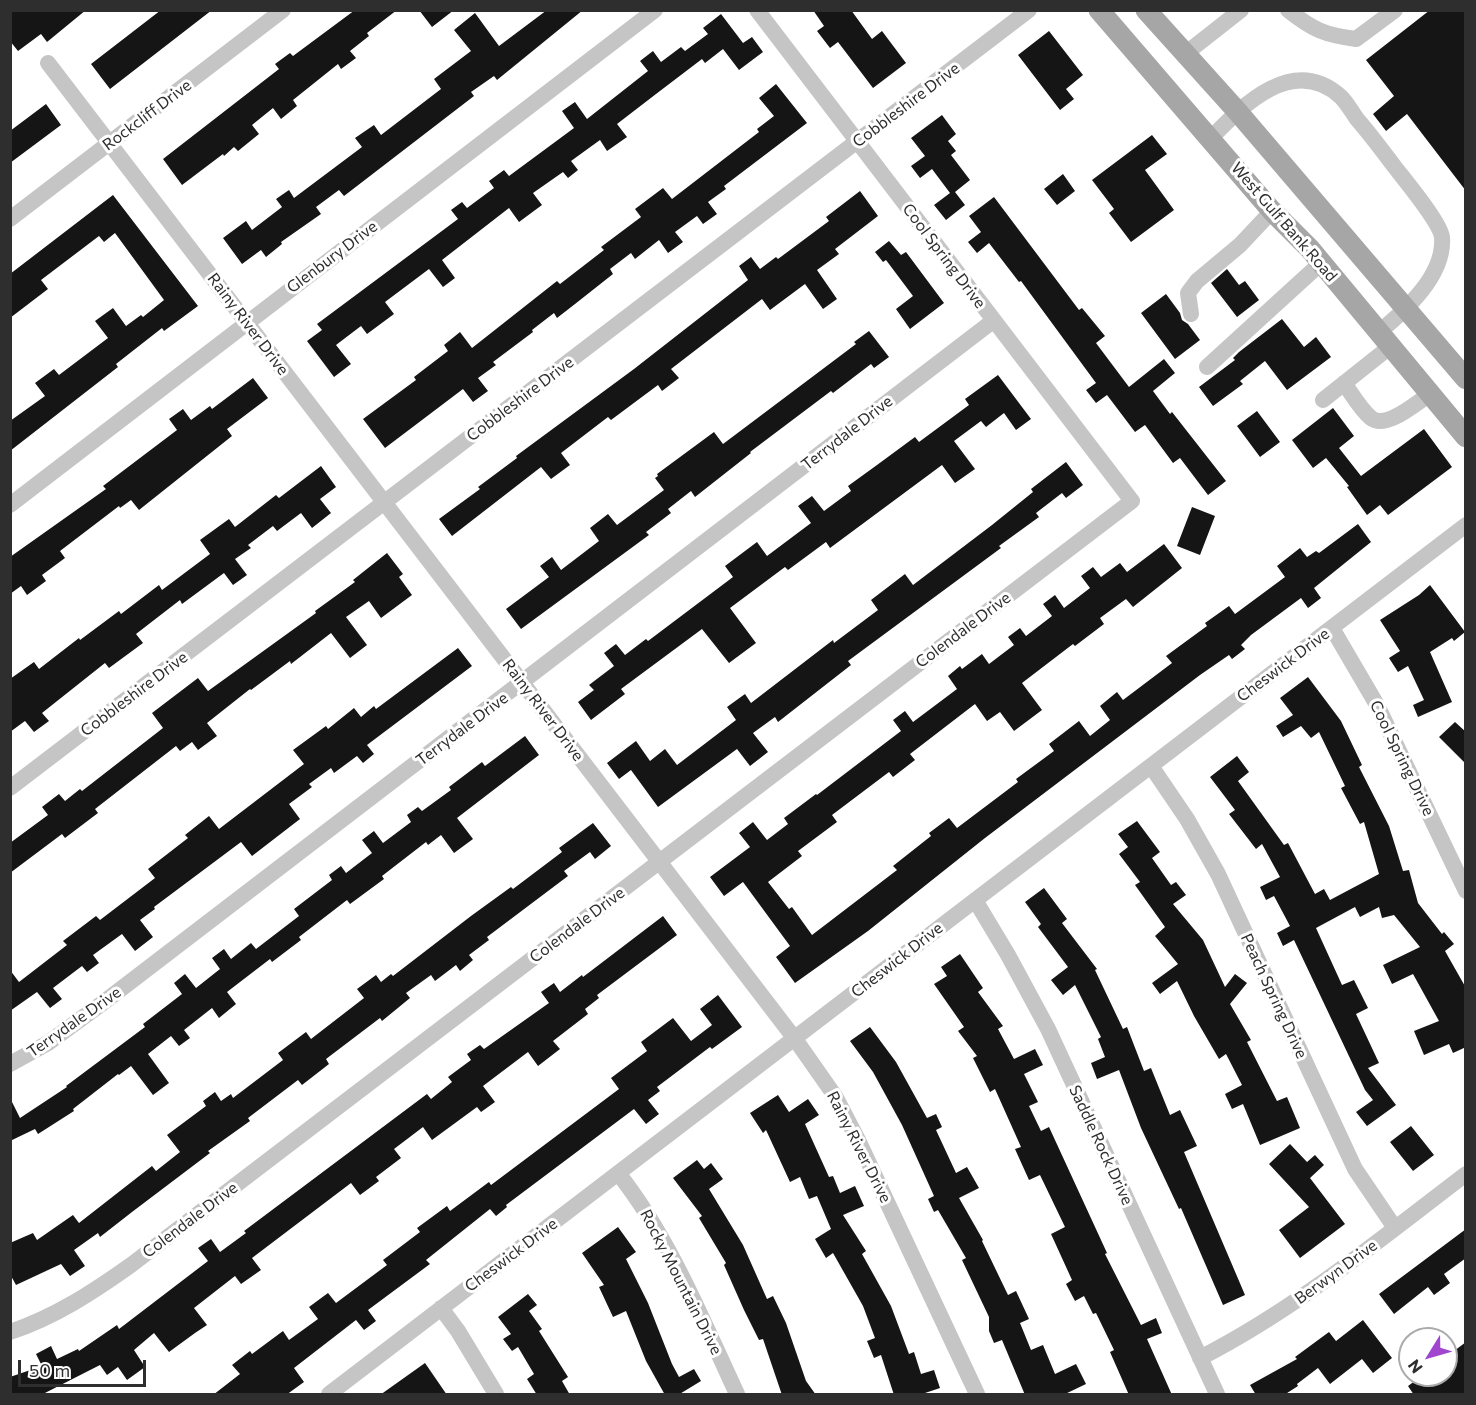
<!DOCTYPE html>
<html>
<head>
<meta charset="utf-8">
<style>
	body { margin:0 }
	#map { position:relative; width:1476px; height:1405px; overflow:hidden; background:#fff; font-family:Commissioner,sans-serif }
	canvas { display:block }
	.frame { position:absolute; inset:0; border:12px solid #2e2e2e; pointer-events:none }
	.north { position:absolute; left:1398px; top:1327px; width:60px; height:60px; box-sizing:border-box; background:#fff; border:2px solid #ababab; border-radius:50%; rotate:233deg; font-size:16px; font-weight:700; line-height:24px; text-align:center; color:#2e2e2e }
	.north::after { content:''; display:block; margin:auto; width:21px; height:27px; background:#a146ce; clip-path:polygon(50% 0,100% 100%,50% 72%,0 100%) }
	.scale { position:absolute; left:18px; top:1360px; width:128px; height:27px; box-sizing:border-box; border:3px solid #2e2e2e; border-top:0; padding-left:8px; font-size:18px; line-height:21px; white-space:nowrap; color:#2e2e2e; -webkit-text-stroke:4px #fff; paint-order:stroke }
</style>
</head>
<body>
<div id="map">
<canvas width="1476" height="1405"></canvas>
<div class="frame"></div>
<div class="north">N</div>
<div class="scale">50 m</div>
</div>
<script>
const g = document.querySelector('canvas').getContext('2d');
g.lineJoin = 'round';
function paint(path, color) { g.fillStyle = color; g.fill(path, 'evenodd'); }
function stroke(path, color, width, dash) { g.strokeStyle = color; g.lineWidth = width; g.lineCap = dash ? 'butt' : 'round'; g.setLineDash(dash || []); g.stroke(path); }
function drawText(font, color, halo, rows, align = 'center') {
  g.font = font + ' Commissioner,sans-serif'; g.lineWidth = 6; g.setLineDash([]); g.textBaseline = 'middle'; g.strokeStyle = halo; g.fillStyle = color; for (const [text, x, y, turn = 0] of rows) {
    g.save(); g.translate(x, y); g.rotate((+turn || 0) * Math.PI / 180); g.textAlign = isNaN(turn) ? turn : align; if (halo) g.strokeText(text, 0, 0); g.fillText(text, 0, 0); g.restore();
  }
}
paint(new Path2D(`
	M10,10H86L47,42L41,34L18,51L10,41Z
	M161,10H212L110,89L91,64Z
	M355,10H397L367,33L369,36L350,51L356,58L341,69L338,64L293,100L297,106L281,119L273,108L252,125L259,134L238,151L234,147L224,156L223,154L182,185L163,159L279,69L275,64L290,53L293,56Z
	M419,10H454L432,27Z
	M547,10H583L497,80L494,76L471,92L474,96L344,196L339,190L316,207L321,214L281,242L282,244L266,257L261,250L242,264L223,238L246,221L252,230L282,207L276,199L289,190L294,198L362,147L355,138L374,125L381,135L441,89L434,79L471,51L454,30L475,13L499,46Z
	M813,10H851L872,39L882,31L906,63L873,88L838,42L830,48L817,31L824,26Z
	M1430,10H1466V191L1407,114L1386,131L1373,114L1394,96L1366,60Z
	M721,14L743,43L752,37L763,52L739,70L723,49L705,63L702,59L656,94L617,124L627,137L607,151L600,140L571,161L578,170L568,178L563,172L533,193L542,205L519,222L509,208L442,260L455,278L443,287L429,269L385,302L394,314L367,334L361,326L336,345L351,364L334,377L307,341L322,330L317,324L458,219L451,210L462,202L467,208L494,188L489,181L504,170L509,176L574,128L562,111L575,102L587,119L648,71L640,61L653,51L661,62L681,47L685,51L708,34L703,28Z
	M1049,31L1083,75L1066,89L1074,99L1060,110L1018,55Z
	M776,84L807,123L724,186L726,189L708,202L717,214L703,224L697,216L675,232L683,242L668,253L659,240L635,259L631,253L610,269L613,274L575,304L557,318L554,313L532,330L533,332L493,362L496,365L478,378L488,391L473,402L463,389L385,448L363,419L416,380L414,377L448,351L444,345L460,332L472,348L557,281L560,284L604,250L601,247L641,217L635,209L663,188L672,199L759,132L757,129L774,116L759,98Z
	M46,104L61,125L10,163V131Z
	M942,115L956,134L948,141L956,151L951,155L970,180L955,192L965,205L946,220L934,205L950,193L932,169L920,178L911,166L925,156L911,138Z
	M1152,135L1167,154L1145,170L1174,210L1131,242L1109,213L1114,209L1092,180Z
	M1063,174L1075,191L1057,205L1044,189Z
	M860,191L878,216L835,249L839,254L817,270L837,299L823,309L805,284L770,310L762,299L671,369L679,378L662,391L658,385L611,420L608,417L561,453L570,465L551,479L541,467L452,536L439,519L480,489L478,487L517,458L516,456L634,369L748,280L739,266L751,257L760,269L776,257L778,259L829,221L826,217Z
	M113,195L198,306L164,331L162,328L116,364L118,367L10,451V421L45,396L35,383L54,369L59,375L108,338L95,321L113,308L126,326L141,315L143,317L164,300L115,233L104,242L99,236L41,280L48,289L10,318V274Z
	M994,197L1079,310L1082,308L1105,336L1096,343L1129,387L1164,359L1175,373L1153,391L1170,414L1172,412L1226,481L1208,495L1180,458L1173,463L1145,425L1135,432L1107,395L1096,403L1086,390L1096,383L1021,281L1019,282L989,243L977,253L968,242L981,232L969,216Z
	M889,241L901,255L906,252L944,303L910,329L896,309L913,296L886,260L883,262L875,252Z
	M1227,269L1239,285L1245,281L1259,300L1237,317L1211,283Z
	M1166,294L1180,313L1182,320L1188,324L1200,340L1175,359L1141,313Z
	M1282,319L1304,347L1316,337L1331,357L1287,390L1265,361L1240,381L1243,384L1213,406L1199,387L1235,360L1233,358L1239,352Z
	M869,331L889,357L874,368L871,364L833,393L831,391L750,452L751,453L695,497L691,491L668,509L671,513L646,532L649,535L521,629L506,609L549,577L540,566L552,557L561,570L599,541L590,528L608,514L617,525L664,490L655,478L658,476L657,474L714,432L723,444L856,344L854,342Z
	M998,375L1031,419L1016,430L1004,413L986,427L981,421L954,441L975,469L955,483L942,465L830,548L826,542L788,570L785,567L730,608L756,643L729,663L702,629L621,689L625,694L591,720L578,702L594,690L589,685L614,666L604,653L616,644L625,655L646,639L648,641L733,577L725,566L757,542L767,556L811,523L798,506L812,496L824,511L851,491L848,486L877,465L915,437L919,442L969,405L965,399Z
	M253,378L268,398L227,429L232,436L139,510L131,500L120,508L119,506L60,551L65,558L42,575L46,581L27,595L21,586L10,594V557L106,489L103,486L177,430L169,419L183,409L191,420L210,406L212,409Z
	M1333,408L1354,436L1339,448L1361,476L1424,429L1452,467L1388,515L1380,505L1367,515L1347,487L1349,486L1326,458L1313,468L1292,440Z
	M1257,411L1280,442L1260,457L1237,426Z
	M1066,462L1083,485L1066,498L1062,493L1036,513L1039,517L999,546L1001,548L848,661L851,665L778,722L775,717L753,733L768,752L750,766L737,749L658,807L631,770L619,779L607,763L636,741L650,761L665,749L677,765L736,720L727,707L745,694L751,703L833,640L834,643L878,610L871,600L905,574L913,585L992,525L1033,492L1031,489Z
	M321,466L336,487L320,499L331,513L312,528L301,513L277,531L273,526L248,545L251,548L235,559L247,575L233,585L224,573L182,604L180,600L136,634L143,643L109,668L105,663L42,713L49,721L34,732L25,721L10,732V679L34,662L39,669L79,638L80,640L119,611L121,614L159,585L162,590L210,554L200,540L229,519L235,527L276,495L279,498Z
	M1192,507L1215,516L1200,555L1177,546Z
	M1358,524L1371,542L1314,588L1321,598L1308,608L1301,598L1251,635L1241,645L1245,649L1232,659L1229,655L1200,675L985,838L868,931L795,983L776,957L790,946L743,882L724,896L710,877L750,847L739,833L753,822L767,840L788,824L784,818L816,794L817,795L901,731L893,720L905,711L913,722L957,689L948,676L960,666L962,669L982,654L989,664L1014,645L1008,637L1020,628L1026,636L1052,616L1043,604L1055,595L1064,608L1090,588L1081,576L1093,567L1101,577L1120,563L1127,572L1164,544L1182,568L1133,607L1126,599L1100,618L1104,624L1075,646L1073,644L1022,683L1042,710L1014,731L1000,712L987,721L975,704L910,754L915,760L893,777L889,772L832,815L837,822L798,851L802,856L768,882L789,909L792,907L812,935L897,870L893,866L931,836L929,833L949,818L957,828L1018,782L1016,779L1054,751L1049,744L1079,721L1090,736L1110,720L1100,706L1117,692L1123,700L1172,663L1166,656L1207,626L1205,623L1229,606L1235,614L1285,577L1277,566L1300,548L1307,557L1316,551L1319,553Z
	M387,553L403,574L399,577L412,595L381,618L369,601L346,617L367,645L350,658L331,633L291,664L290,661L251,690L250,689L207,723L217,736L198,750L192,742L180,751L176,746L95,809L98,813L65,838L62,834L10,873V843L48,815L42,807L59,794L65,801L80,789L82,791L163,728L152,713L198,678L208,691L316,613L315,611L355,582L353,580Z
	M1430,585L1465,632L1454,641L1452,638L1430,652L1452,702L1418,717L1413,705L1424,700L1408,666L1398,672L1389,658L1400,651L1380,620L1419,595Z
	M458,648L472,666L367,745L374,754L363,763L357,756L334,773L331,768L309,784L312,787L289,804L300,819L252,856L241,842L154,907L155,909L140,920L153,937L135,951L122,934L93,955L99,963L87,972L82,966L53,988L62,999L50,1008L37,992L10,1011V970L19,982L67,945L63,941L96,916L100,920L155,878L148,869L188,838L185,835L209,816L219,829L304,764L293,750L326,726L328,729L354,708L361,717L374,706L376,709Z
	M1308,677L1341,721L1362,765L1359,767L1389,826L1403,871L1409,870L1418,903L1442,934L1444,932L1454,944L1445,951L1466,988V1047L1453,1053L1449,1044L1424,1055L1414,1031L1439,1021L1413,974L1392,984L1383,965L1420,947L1394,915L1382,918L1379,907L1360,917L1355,907L1316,928L1342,985L1354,980L1368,1008L1356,1014L1379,1063L1368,1068L1396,1105L1367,1126L1356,1112L1373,1100L1365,1090L1294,940L1283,946L1277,933L1290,926L1274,896L1266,900L1260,887L1280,877L1262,844L1256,849L1229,814L1235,810L1210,777L1237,756L1249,772L1238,781L1284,845L1288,843L1315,894L1324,889L1330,900L1379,874L1364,822L1360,824L1341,788L1345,786L1319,732L1311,738L1301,726L1283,737L1276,726L1293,715L1280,698Z
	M1455,722L1466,732V764L1439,737Z
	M525,736L539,755L457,818L473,839L454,853L441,835L428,845L426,842L382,876L384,879L350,904L347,900L299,937L301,940L272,962L270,959L227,992L236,1004L219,1018L212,1008L184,1030L190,1038L179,1046L171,1036L148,1054L169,1083L153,1095L131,1066L119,1075L118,1074L73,1109L74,1111L38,1134L35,1129L10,1141V1098L20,1118L67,1087L66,1086L145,1027L143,1024L182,994L174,983L185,974L196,988L220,969L212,958L224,949L231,959L251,943L256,949L299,916L294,909L332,880L329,875L341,866L346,873L372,853L362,840L374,831L383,843L411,822L407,815L418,807L422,811L451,790L449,787L482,762L485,766Z
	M1137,821L1160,852L1152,858L1171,885L1176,882L1186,895L1173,904L1203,940L1225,987L1235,974L1247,983L1230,1004L1251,1040L1247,1042L1277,1101L1287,1097L1300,1128L1260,1145L1243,1104L1232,1109L1225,1094L1242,1085L1226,1054L1219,1059L1194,1016L1177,981L1160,994L1152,983L1178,964L1155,936L1165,927L1135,885L1140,882L1119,854L1128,847L1118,834Z
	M593,823L611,846L595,859L590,852L564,871L568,876L487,937L489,940L469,955L473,960L460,971L456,965L435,981L431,975L406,993L410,998L382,1021L380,1018L326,1059L329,1064L302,1085L298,1080L248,1118L250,1121L208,1151L210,1153L132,1212L100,1237L98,1233L74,1250L85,1266L70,1276L61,1264L16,1285L10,1274V1243L33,1233L37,1240L73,1215L79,1223L152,1166L156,1171L180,1152L167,1135L206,1106L203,1101L215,1092L221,1101L231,1094L233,1098L283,1060L278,1053L306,1032L311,1039L364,998L357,989L376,975L381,982L391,974L393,976L471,916L511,887L513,889L562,852L559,848Z
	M1044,888L1067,919L1062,923L1097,969L1095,970L1123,1029L1127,1027L1144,1071L1151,1068L1170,1115L1180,1110L1197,1146L1184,1152L1245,1295L1223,1305L1181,1208L1179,1209L1141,1128L1119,1070L1097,1079L1091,1063L1105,1057L1098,1039L1101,1037L1075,985L1063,995L1051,980L1068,967L1038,927L1041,924L1025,902Z
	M663,916L677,935L597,995L599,998L585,1009L588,1014L553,1041L560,1049L538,1066L528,1052L483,1086L495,1102L481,1112L477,1107L432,1140L423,1127L394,1149L401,1158L376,1177L379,1181L360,1195L351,1183L252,1258L261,1270L241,1284L235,1276L194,1308L207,1325L195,1333L169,1352L154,1333L134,1350L145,1367L127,1380L118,1367L107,1375L100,1365L41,1395H10V1377L42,1366L36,1354L51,1346L57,1359L78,1349L79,1351L117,1325L119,1329L208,1261L198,1248L211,1239L220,1252L246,1233L244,1231L427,1094L431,1099L452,1082L448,1077L471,1060L467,1054L480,1045L484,1049L549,1003L541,992L554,983L560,992L582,975L583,977Z
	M960,954L983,988L978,992L1003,1026L998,1029L1014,1059L1035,1049L1043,1065L1024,1074L1038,1102L1029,1106L1041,1131L1049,1127L1107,1253L1105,1254L1141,1325L1156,1318L1162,1333L1147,1339L1172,1395H1129L1110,1352L1114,1350L1096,1313L1093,1314L1084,1296L1075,1301L1066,1284L1072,1280L1051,1234L1065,1227L1040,1175L1029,1180L1015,1149L1021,1147L995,1089L990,1092L973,1058L977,1056L958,1031L964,1027L934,984L947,976L941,967Z
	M718,995L742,1027L712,1049L710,1047L657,1087L660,1091L648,1100L659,1114L646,1124L634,1109L506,1205L507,1207L496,1216L490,1209L426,1260L430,1264L368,1310L376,1321L364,1330L356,1320L294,1368L304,1382L286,1395H213L240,1374L232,1365L250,1351L252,1354L283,1331L289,1340L318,1319L309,1307L328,1293L336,1303L387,1265L383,1260L420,1232L417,1228L447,1206L450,1211L489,1182L491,1185L619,1089L611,1078L647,1051L641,1042L673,1018L691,1041L712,1025L700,1009Z
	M870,1027L896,1062L927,1118L936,1114L942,1127L936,1130L956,1173L967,1167L979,1188L959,1198L983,1240L982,1241L1008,1295L1016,1291L1029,1319L1020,1323L1031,1350L1043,1345L1055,1374L1076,1364L1086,1384L1063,1395H1025L1002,1340L994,1343L989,1331V1317L962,1260L966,1258L938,1210L934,1212L928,1199L934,1196L902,1125L873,1072L850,1041Z
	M778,1095L789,1112L808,1099L819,1115L805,1124L829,1177L833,1176L840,1193L855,1186L864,1206L843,1215L866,1251L862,1254L891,1306L909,1354L914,1352L921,1374L934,1370L940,1388L919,1395H894L881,1355L874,1358L867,1341L875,1338L863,1306L833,1253L826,1258L815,1239L831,1229L817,1196L809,1199L800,1177L790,1182L766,1130L763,1133L750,1113Z
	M1411,1126L1434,1155L1413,1171L1390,1142Z
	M1290,1144L1307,1162L1315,1155L1324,1165L1310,1178L1345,1224L1300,1258L1279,1230L1309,1207L1269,1164Z
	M697,1160L704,1169L711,1163L723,1179L709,1189L743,1245L767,1299L773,1296L786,1323L806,1381L816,1395H782L763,1339L759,1340L744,1310L724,1265L726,1263L699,1218L702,1216L673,1178Z
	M618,1227L636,1252L626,1259L648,1303L672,1364L679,1377L694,1369L701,1381L678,1395H665L646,1361L626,1311L613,1317L599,1287L604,1285L582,1253Z
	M1466,1229V1258L1444,1274L1450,1283L1434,1295L1428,1287L1394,1314L1379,1294Z
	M528,1294L537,1305L529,1311L542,1329L539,1331L568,1377L562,1381L570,1395H537L527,1379L534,1374L518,1347L512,1351L503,1339L511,1334L498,1317Z
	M1363,1320L1392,1358L1373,1373L1362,1359L1330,1384L1318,1368L1297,1384L1298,1386L1284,1395H1256L1250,1385L1297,1359L1295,1357L1329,1332L1336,1341Z
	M1466,1342V1395H1414L1408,1386L1423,1375H1446V1357Z
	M425,1363L447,1395H380Z`), '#151515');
stroke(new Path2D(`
	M1288,10C1313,30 1325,35 1356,39L1395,10
	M1185,54L1241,10
	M48,63L795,1039L835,1096L858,1140L977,1394
	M1211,138C1244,104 1294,54 1341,97C1347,103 1352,112 1357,119C1370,134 1382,150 1394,166C1404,179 1440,222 1442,237C1445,275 1406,310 1379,332
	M10,219L283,10
	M1191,314L1188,293L1197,281L1240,245L1272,211
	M1207,367L1321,263
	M1344,383C1352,394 1360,409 1371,418C1386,430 1416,403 1430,394
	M1323,400L1391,346
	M10,505L655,10
	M1332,628L1377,705L1466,891
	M1151,766L1187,819L1218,874L1355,1169L1395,1228
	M10,788L1029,10
	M975,900L1008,955L1048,1029L1217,1394
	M10,1064L48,1043L104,1002L993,321
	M618,1173C670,1239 702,1319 737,1394
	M441,1308L458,1331L496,1394
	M10,1332C55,1317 93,1292 131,1265L1132,501L757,10
	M1200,1358C1296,1309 1379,1240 1466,1174
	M329,1394L1466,525`), '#c5c5c5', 16);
stroke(new Path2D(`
	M1099,10L1272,211L1310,249L1466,437
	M1146,10L1237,111L1466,379`), '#a6a6a6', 21);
drawText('16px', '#2e2e2e', '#fff', [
	["Cobbleshire Drive",906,105,-37],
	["Rockcliff Drive",147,115,-37],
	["West Gulf Bank Road",1284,222,49],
	["Cool Spring Drive",944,256,53],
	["Glenbury Drive",332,257,-37],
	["Rainy River Drive",248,324,53],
	["Cobbleshire Drive",520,399,-37],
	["Terrydale Drive",847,433,-38],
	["Colendale Drive",963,630,-37],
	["Cheswick Drive",1283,665,-37],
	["Cobbleshire Drive",134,694,-37],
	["Rainy River Drive",543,710,53],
	["Terrydale Drive",462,729,-37],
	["Cool Spring Drive",1402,758,64],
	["Colendale Drive",577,925,-37],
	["Cheswick Drive",897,960,-38],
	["Peach Spring Drive",1274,996,65],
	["Terrydale Drive",74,1022,-35],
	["Saddle Rock Drive",1101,1145,65],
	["Rainy River Drive",859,1147,63],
	["Colendale Drive",190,1220,-37],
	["Cheswick Drive",511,1255,-37],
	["Berwyn Drive",1336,1272,-36],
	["Rocky Mountain Drive",681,1282,63]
]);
</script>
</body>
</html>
